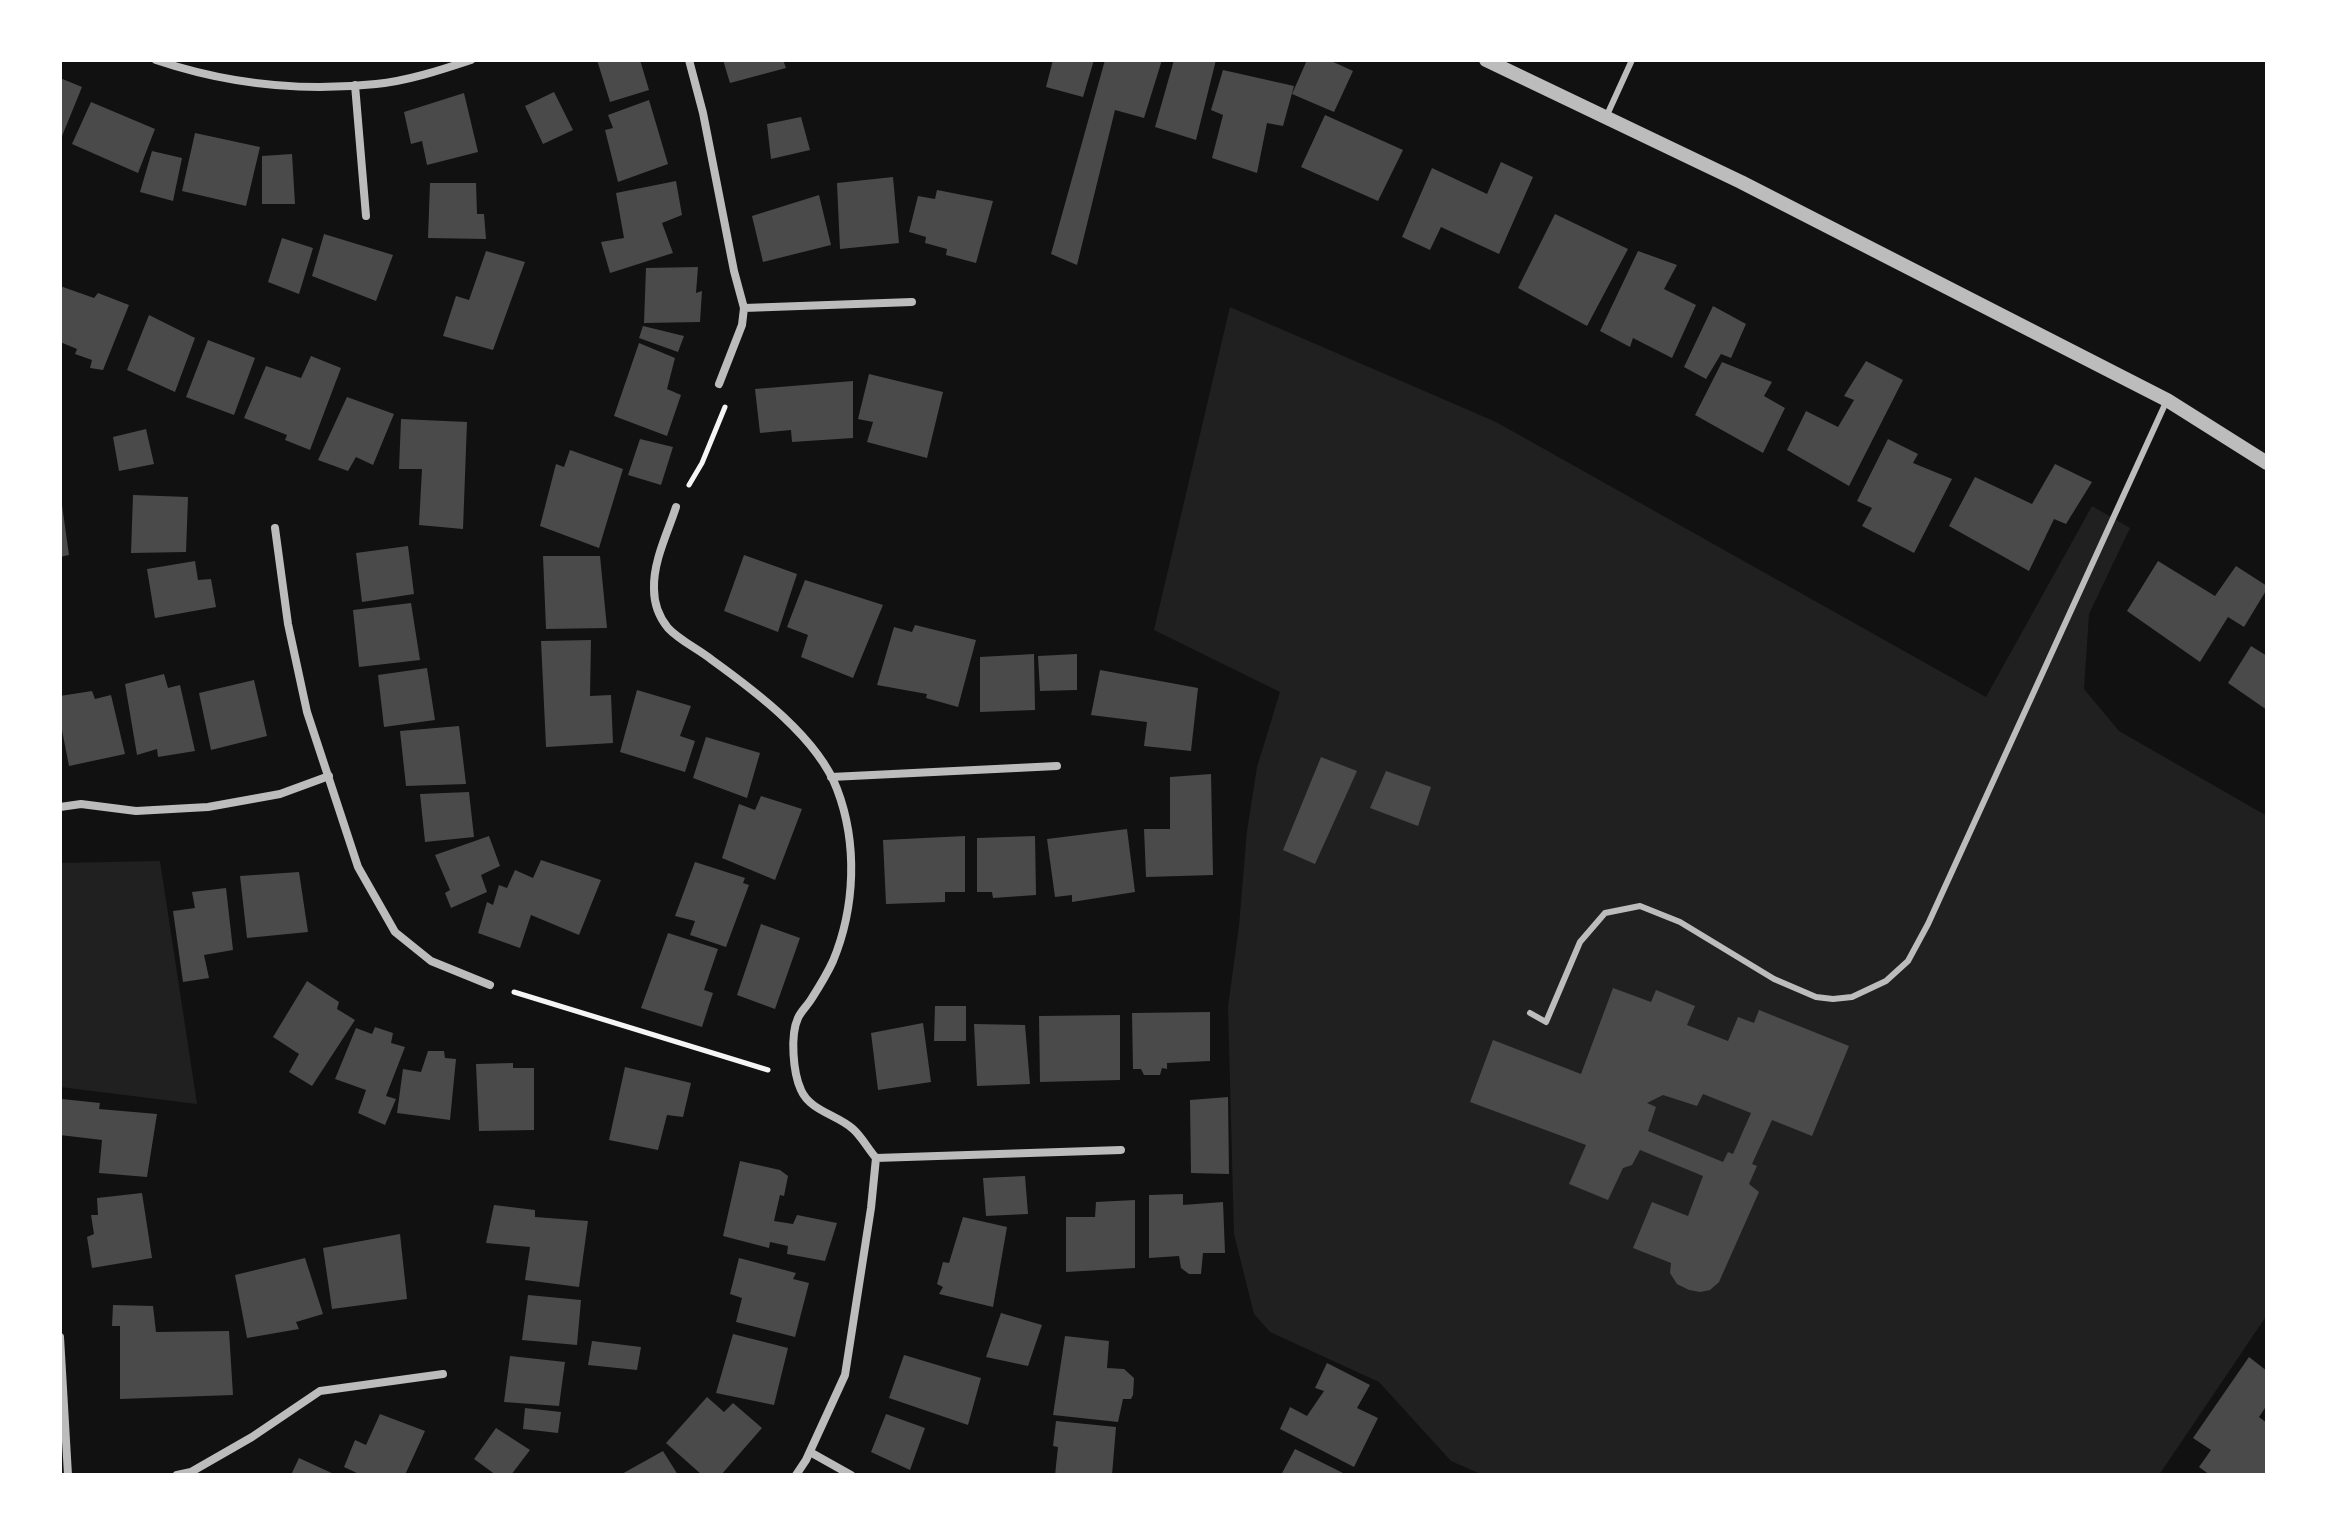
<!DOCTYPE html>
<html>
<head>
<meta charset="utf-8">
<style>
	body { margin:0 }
	#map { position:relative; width:2327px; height:1535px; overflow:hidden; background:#111; font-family:"Public Sans",sans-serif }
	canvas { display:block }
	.frame { position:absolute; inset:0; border:62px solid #fff; pointer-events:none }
</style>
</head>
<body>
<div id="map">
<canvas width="2327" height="1535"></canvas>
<div class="frame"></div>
</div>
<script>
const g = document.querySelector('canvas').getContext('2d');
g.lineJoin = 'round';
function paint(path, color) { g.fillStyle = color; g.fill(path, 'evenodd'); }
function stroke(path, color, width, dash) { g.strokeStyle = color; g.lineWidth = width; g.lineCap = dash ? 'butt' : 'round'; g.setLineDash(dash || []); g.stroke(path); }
paint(new Path2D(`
	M1230,307L1496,422L1986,697L2092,506L2130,528L2089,614L2084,689L2119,731L2267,816V1315L2159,1475H1483L1451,1461L1379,1382L1270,1332L1254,1314L1234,1234L1228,1007L1239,926L1247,831L1257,767L1280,692L1154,630Z
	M160,861L197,1104L60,1087V863Z`), '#202020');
paint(new Path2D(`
	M597,60H640L649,90L610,102Z
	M723,60H783L786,68L730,83Z
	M1053,60H1094L1083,97L1046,87Z
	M1105,60H1162L1144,118L1115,110L1077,265L1051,254Z
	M1174,60H1216L1196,140L1155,127Z
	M1307,60H1329L1353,71L1334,112L1292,94Z
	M1223,70L1294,86L1283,126L1267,123L1257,173L1212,158L1223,115L1211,110Z
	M60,78L82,87L60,141Z
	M554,92L573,130L543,144L525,106Z
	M464,93L478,152L427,165L422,141L411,144L404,112Z
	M649,100L668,164L618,182L605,130L613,128L608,115Z
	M91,102L155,129L138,173L72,144Z
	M1325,115L1403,150L1378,201L1301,167Z
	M801,117L810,150L771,159L767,124Z
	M195,133L260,147L246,206L182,191Z
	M152,151L182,158L173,201L140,192Z
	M292,154L295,204H262V156Z
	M1501,162L1533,177L1499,254L1441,227L1430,250L1402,237L1432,168L1487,194Z
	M893,177L899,243L840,249L837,183Z
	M676,181L682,215L662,223L673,253L610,273L601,242L624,238L616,193Z
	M430,183H476L477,214H484L486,239L428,238Z
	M937,190L993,201L976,263L946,255L947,249L925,243L926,237L909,232L918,196L935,199Z
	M819,195L831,245L763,262L752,216Z
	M1555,214L1628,249L1587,326L1518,288Z
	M324,234L393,255L376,301L312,276Z
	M282,238L313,248L299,294L268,282Z
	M486,251L525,262L493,350L443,336L456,296L469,300Z
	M1638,251L1677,265L1664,289L1696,305L1672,358L1633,338L1630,347L1600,331Z
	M698,267L696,293L702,291L700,322L644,323L646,268Z
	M60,286L94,298L98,293L129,305L103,370L90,368L92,360L75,354L77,349L60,342Z
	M1713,306L1746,324L1731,358L1721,354L1706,379L1684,367Z
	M149,315L195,338L175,392L127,370Z
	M643,326L684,336L678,352L639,338Z
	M208,340L255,358L234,415L186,397Z
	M639,343L675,358L667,389L681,395L667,436L614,416Z
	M311,356L341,368L310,450L285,440L287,435L244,418L266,366L301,378Z
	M1866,361L1903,380L1849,486L1787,450L1806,411L1838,427L1854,400L1844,396Z
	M1722,362L1772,382L1764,396L1785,408L1763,453L1695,415Z
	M869,374L943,392L927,458L867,442L873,422L858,419Z
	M853,381V438L792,442L791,430L760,433L755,389Z
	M347,397L394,414L373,465L356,457L348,471L318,460Z
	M401,419L467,422L463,529L419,525L422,469H399Z
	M146,429L154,464L119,471L113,437Z
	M640,439L673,447L661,485L628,475Z
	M1888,439L1918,454L1913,463L1952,479L1914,553L1862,526L1872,508L1857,501Z
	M570,450L623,469L599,548L540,526L556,464L564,467Z
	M2055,464L2092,482L2066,524L2054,519L2029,571L1949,526L1975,477L2032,504Z
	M133,495L188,497L186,552L131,553Z
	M60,505H62L69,555L60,557Z
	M408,546L414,594L362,602L356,553Z
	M744,555L797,574L778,632L724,611Z
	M543,556H600L607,628L546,629Z
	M195,561L198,580L211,579L216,607L155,618L147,569Z
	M2158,561L2215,596L2236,566L2267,586V589L2244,627L2228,617L2200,662L2127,611Z
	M805,580L883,605L853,678L801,657L808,635L787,627Z
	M411,603L420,660L359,667L353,610Z
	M915,625L976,640L958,707L926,698L927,694L877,685L894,627L912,632Z
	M591,640L590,696L611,695L613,743L546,747L541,641Z
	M2251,646L2267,656V710L2228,683Z
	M1034,654L1035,710L980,712V657Z
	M1077,654V690L1040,691L1038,656Z
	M427,668L435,720L384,727L378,675Z
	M1100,670L1198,688L1191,751L1144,746L1147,722L1091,715Z
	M164,674L168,688L180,685L195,751L158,757L157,749L137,755L125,684Z
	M254,680L267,736L211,750L199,693Z
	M637,690L691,706L680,736L695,741L685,772L620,752Z
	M92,691L95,699L111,695L125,754L69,766L60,720V696Z
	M459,726L466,784L406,786L400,731Z
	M706,737L760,753L747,798L693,778Z
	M1321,757L1357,771L1315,864L1283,850Z
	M1386,771L1431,787L1418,826L1370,808Z
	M1211,774L1213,875L1146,877L1144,829H1170V777Z
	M469,792L474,837L425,842L420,794Z
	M761,796L802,809L775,880L722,858L739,804L755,810Z
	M1127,829L1135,892L1072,902V895L1055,897L1047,839Z
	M489,836L500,866L481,875L487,892L451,908L445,893L450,890L435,855Z
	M965,836V892H945V902L886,904L883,840Z
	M1035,836L1036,895L993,898L992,892H977V838Z
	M541,860L601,880L579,935L531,915L520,948L478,933L487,902L493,905L499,885L507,888L515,870L533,878Z
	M695,862L745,878L743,883L749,885L726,947L690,935L695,921L675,916Z
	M299,872L308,932L247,938L240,876Z
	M226,888L233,950L204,955L209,978L183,982L173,911L195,908L192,892Z
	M761,924L800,938L775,1009L737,995Z
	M668,933L718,949L704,990L713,993L702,1027L641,1008Z
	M307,981L339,1002L337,1009L355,1020L312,1086L289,1072L299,1054L273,1037Z
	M1613,988L1651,1002L1656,990L1695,1006L1687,1025L1728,1041L1738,1017L1754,1023L1759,1010L1849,1046L1812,1136L1772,1120L1752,1164L1757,1166L1749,1184L1759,1192L1719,1282L1710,1290L1700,1292L1689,1290L1677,1284L1670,1273L1671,1263L1633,1248L1652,1202L1688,1216L1703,1176L1640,1150L1632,1165L1623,1168L1608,1200L1569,1184L1586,1145L1470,1102L1493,1040L1581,1074ZM1703,1094L1751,1113L1733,1154L1728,1152L1723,1162L1648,1131L1656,1107L1647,1103L1663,1095L1697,1106Z
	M935,1006H966V1041H934Z
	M1210,1012V1061L1167,1063V1069L1162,1068L1160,1075H1144L1141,1069H1133L1132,1013Z
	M1120,1015V1080L1040,1082L1039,1016Z
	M923,1023L931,1082L878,1090L871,1033Z
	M974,1024L1025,1025L1030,1084L977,1086Z
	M375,1027L393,1033L391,1043L405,1047L386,1096L396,1099L385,1125L358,1113L366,1090L335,1079L356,1028L372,1034Z
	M428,1051H444L445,1058L456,1059L450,1120L397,1113L403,1069L421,1072Z
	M513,1063V1068H534V1130L479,1131L476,1064Z
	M625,1067L691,1083L683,1117L667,1115L658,1150L609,1140Z
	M1228,1097L1229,1174L1191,1173L1190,1100Z
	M62,1099L100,1103L99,1109L157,1114L147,1177L99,1173L102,1140L60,1135Z
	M740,1161L780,1170L788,1176L784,1196L780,1195L774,1221L793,1224L797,1215L837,1223L825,1261L787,1254L788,1246L770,1242L769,1248L723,1236Z
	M1025,1176L1028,1214L986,1216L983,1178Z
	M142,1193L152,1258L92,1268L87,1237L94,1234L91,1215H98L97,1198Z
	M1183,1194V1205L1223,1202L1225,1253H1203L1201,1274H1189L1181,1268L1179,1256L1149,1258V1195Z
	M1135,1200V1268L1066,1272V1217H1095L1096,1202Z
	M494,1205L535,1210V1217L588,1221L579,1287L525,1280L530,1247L486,1243Z
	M963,1217L1007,1227L993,1307L939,1294L943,1287L937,1284L943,1262L949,1263Z
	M400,1234L407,1299L332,1309L323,1248Z
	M305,1258L323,1314L296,1322L299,1329L247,1338L235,1275Z
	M739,1258L796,1273L793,1279L809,1283L795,1337L736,1322L742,1298L730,1294Z
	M528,1295L581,1300L577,1345L522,1340Z
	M113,1305L153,1306L156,1332L229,1331L233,1395L120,1399V1326H112Z
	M1001,1313L1042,1325L1028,1366L986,1357Z
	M733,1334L788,1348L774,1405L716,1393Z
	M1065,1336L1109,1341L1107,1368L1124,1369L1134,1378L1133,1395L1131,1399H1123L1118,1422L1053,1415Z
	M592,1341L641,1347L637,1370L588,1365Z
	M904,1355L981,1378L968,1425L889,1398Z
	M510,1356L565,1362L559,1406L504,1402Z
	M2249,1357L2267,1371V1405L2259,1417L2267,1423V1475H2210L2199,1467L2211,1450L2193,1438Z
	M1327,1363L1370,1385L1357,1408L1378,1418L1354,1467L1280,1429L1290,1407L1307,1416L1324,1391L1315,1388Z
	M707,1397L724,1412L733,1403L762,1428L721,1475H702L666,1443Z
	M525,1408L561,1412L558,1433L523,1429Z
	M380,1414L425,1431L405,1475H361L344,1467L355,1440L366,1445Z
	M886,1414L925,1428L910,1470L871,1452Z
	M1056,1421L1116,1427L1112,1475H1055L1058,1447L1053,1446Z
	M496,1428L530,1450L511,1475H496L474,1459Z
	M1295,1449L1347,1475H1281Z
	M663,1451L678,1475H620Z
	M299,1458L336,1475H291Z`), '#4a4a4a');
stroke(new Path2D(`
	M689,485L702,463L725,407
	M514,992L768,1070`), '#f5f5f5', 5);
stroke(new Path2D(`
	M1607,115L1632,60
	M1530,1013L1546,1022L1580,942L1605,913L1640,906L1680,922L1774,979L1816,997L1833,999L1852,997L1886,981L1908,961L1928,924L2167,400`), '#bcbcbc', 6);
stroke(new Path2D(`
	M156,60C227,84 301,92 376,84C407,81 441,70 471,60
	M689,60L703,113L734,271L744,308L742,325L719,384
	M355,85L366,216
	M744,308L912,302
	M676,507C668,532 653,561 654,589C654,603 659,617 668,628C679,640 698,649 712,660C755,691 818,738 837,789C858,844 855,908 833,961C827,974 819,987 812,998C808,1005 801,1011 798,1018C790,1035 793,1073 801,1090C810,1111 838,1115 853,1129C862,1137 868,1149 876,1158L871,1208L845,1375L806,1460L796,1475
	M275,528L288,624L307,712L358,867L395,932L431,961L490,985
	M831,777L1057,766
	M60,807L81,804L136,811L208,807L280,794L329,776
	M876,1158L1121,1150
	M60,1337L68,1475
	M810,1452L851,1475
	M177,1475L191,1472L252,1437L320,1391L443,1374`), '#bcbcbc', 8);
stroke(new Path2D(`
	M1486,60L1741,182L2167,400L2267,463`), '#bcbcbc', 14);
</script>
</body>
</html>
